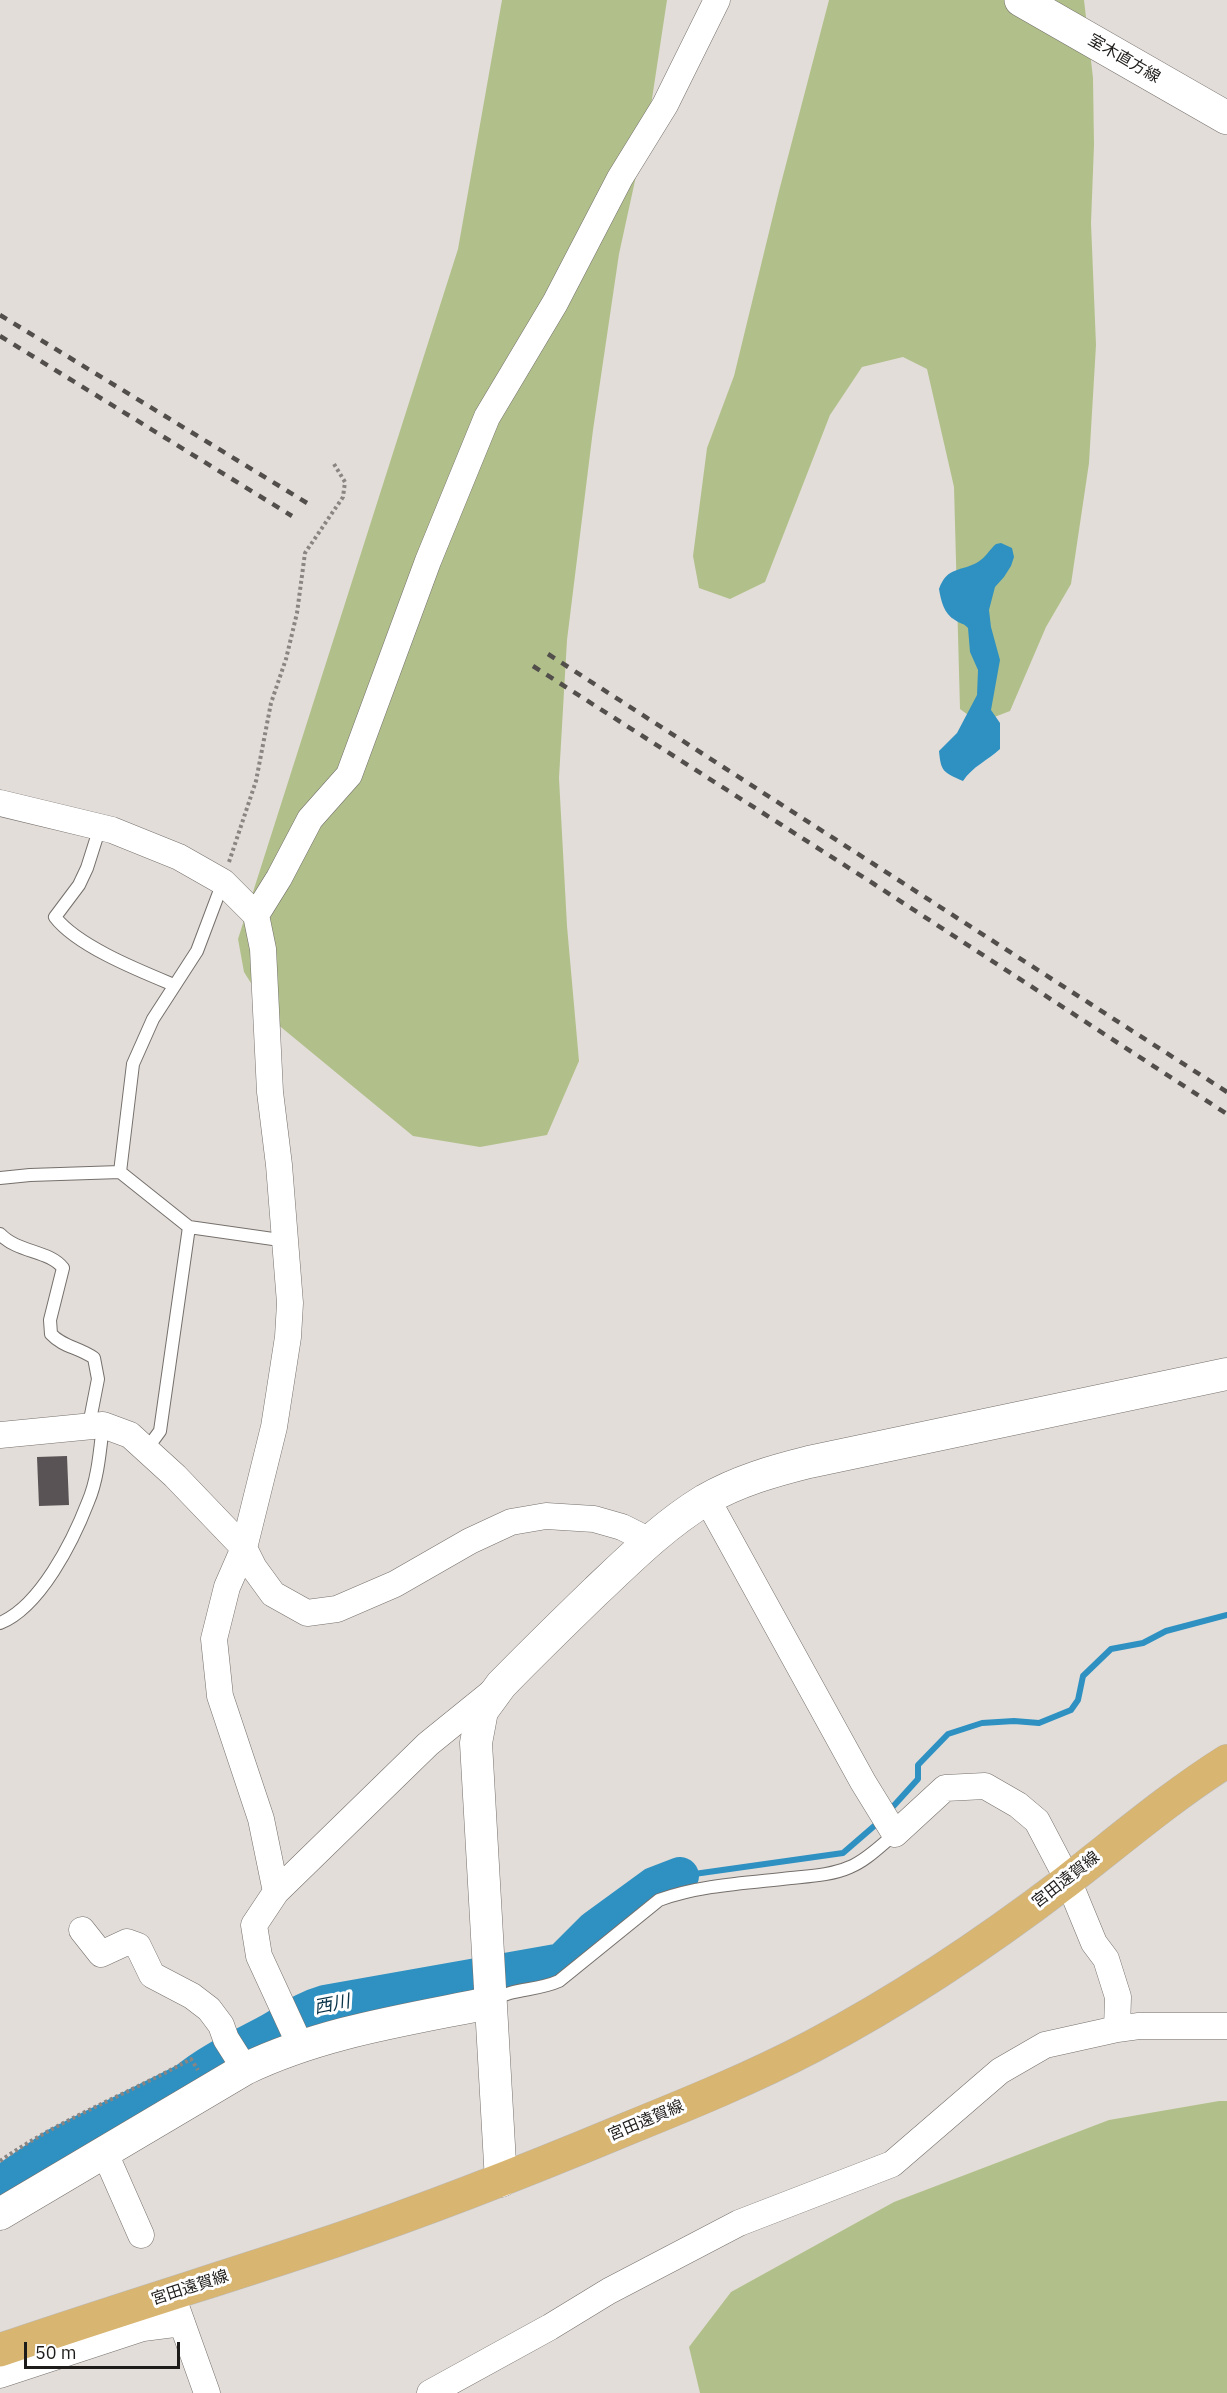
<!DOCTYPE html>
<html>
<head>
<meta charset="utf-8">
<style>
	body { margin:0 }
	#map { position:relative; width:1227px; height:2393px; overflow:hidden; background:#e3ddd9; font-family:"IBM Plex Sans",sans-serif }
	canvas { display:block }
	.scale { position:absolute; left:24px; top:2342px; width:156px; height:27px; box-sizing:border-box; border:3px solid #1e1c1a; border-top:0; padding-left:8px; font-size:18px; line-height:21px; white-space:nowrap; color:#1e1c1a; -webkit-text-stroke:4px #fff; paint-order:stroke }
</style>
</head>
<body>
<div id="map">
<canvas width="1227" height="2393"></canvas>
<div class="scale">50 m</div>
</div>
<script>
const g = document.querySelector('canvas').getContext('2d');
g.lineJoin = 'round';
function paint(path, color) { g.fillStyle = color; g.fill(path, 'evenodd'); }
function stroke(path, color, width, dash) { g.strokeStyle = color; g.lineWidth = width; g.lineCap = dash ? 'butt' : 'round'; g.setLineDash(dash || []); g.stroke(path); }
function drawText(font, color, halo, rows, align = 'center') {
  g.font = font + ' "IBM Plex Sans","Noto Sans JP",sans-serif'; g.lineWidth = 6; g.setLineDash([]); g.textBaseline = 'middle'; g.strokeStyle = halo; g.fillStyle = color; for (const [text, x, y, turn = 0] of rows) {
    g.save(); g.translate(x, y); g.rotate((+turn || 0) * Math.PI / 180); g.textAlign = isNaN(turn) ? turn : align; if (halo) g.strokeText(text, 0, 0); g.fillText(text, 0, 0); g.restore();
  }
}
paint(new Path2D(`
	M502,0H667L650,112L619,254L593,430L567,640L559,778L567,926L579,1061L547,1135L480,1147L413,1136L276,1023L244,972L238,939L458,249Z
	M829,0H1084L1093,78L1094,145L1091,223L1096,345L1089,463L1071,584L1046,627L1010,711L979,723L960,709L954,487L927,369L903,357L862,367L830,415L765,582L730,599L699,588L693,556L707,448L734,376L779,191Z
	M1219,2101H1227V2393H700L689,2347L731,2292L894,2202L1109,2120Z`), '#b1c08a');
paint(new Path2D(`
	M1001,543L1012,548L1014,557L1011,566L1004,577L995,587L989,610L991,627L1000,660L991,710L1000,723V749C988,760 972,767 963,781C943,772 941,772 939,751L957,733L977,695L978,670L970,652L968,628C964,623 960,624 955,620C944,614 941,601 939,589C947,566 961,572 978,562C986,557 989,550 996,544Z`), '#2e91c2');
stroke(new Path2D(`
	M889,1811L918,1779V1765L948,1734L982,1723L1014,1721L1039,1723L1071,1710L1078,1700L1083,1676L1111,1649L1143,1643L1166,1631L1227,1615
	M680,1876L843,1853L880,1821`), '#2e91c2', 6);
stroke(new Path2D(`
	M0,2186L56,2147L186,2082C212,2060 242,2048 271,2032C292,2020 301,2011 325,2004L562,1962L595,1929L654,1886L680,1876`), '#2e91c2', 38);
paint(new Path2D(`
	M67,1456L69,1505L39,1506L37,1457Z`), '#595355');
const service = new Path2D(`
	M100,827L87,868L79,885L55,917C77,946 140,971 174,985
	M120,1172L133,1064L153,1019L197,951L223,882
	M0,1178L30,1175L120,1172L189,1227L273,1239L284,1237
	M0,1234C18,1253 49,1250 63,1268L50,1320L51,1334C63,1347 78,1347 94,1358L98,1379L89,1425
	M146,1450L160,1431L189,1227
	M0,1623C40,1607 73,1541 88,1502C98,1479 100,1450 103,1425
	M493,2000C513,1988 537,1991 559,1981L659,1900C700,1885 747,1883 791,1878C811,1876 832,1875 850,1867C867,1860 881,1845 895,1834`);
const minor = new Path2D(`
	M0,803L112,830L179,857L223,882L256,915L263,949L270,1092L279,1165L290,1303L288,1337L274,1427L244,1548L227,1587L214,1639L220,1696L261,1819L276,1892
	M256,915L279,878L310,819L349,775L428,561L487,417L555,303L620,178L665,105L717,0
	M0,1435L103,1425L130,1435L175,1476L244,1548L254,1568L273,1594L307,1613L337,1609L395,1584L470,1541L511,1522L546,1516L594,1519L622,1527L648,1540
	M707,1499L863,1782L895,1834L945,1788L985,1786L1018,1805L1037,1821L1068,1880L1094,1943L1106,1959L1118,1997L1117,2029
	M82,1930L101,1954L127,1942L138,1946L152,1975L192,1996L209,2009L221,2025L226,2039L245,2069
	M300,2045L259,1956L254,1925L276,1892L428,1744L491,1693
	M104,2151L141,2235
	M177,2309L207,2393
	M0,2375L143,2328L182,2323
	M430,2393L550,2327L609,2291L739,2223L892,2164L1000,2071L1045,2045L1117,2029L1139,2026H1227`);
const tertiary = new Path2D(`
	M501,2181L476,1743L482,1711L501,1685C532,1653 564,1622 596,1591C631,1558 664,1525 705,1500C738,1481 773,1471 809,1462L1227,1374
	M0,2214L245,2069C322,2032 406,2020 489,2003`);
const secondary = new Path2D(`
	M1021,0L1227,118`);
const primary = new Path2D(`
	M0,2350C111,2312 223,2278 334,2241C432,2208 528,2170 624,2130C688,2104 752,2078 813,2046C902,1999 987,1942 1067,1881C1120,1840 1170,1797 1227,1761`);
stroke(service, '#75706c', 14);
stroke(minor, '#75706c', 27);
stroke(tertiary, '#75706c', 33);
stroke(secondary, '#75706c', 34);
stroke(primary, '#bcbbba', 34);
stroke(new Path2D(`
	M229,862L256,781L271,703L286,659L297,613L305,553L343,497L345,482L334,464
	M0,2161C60,2119 128,2094 191,2059L198,2070`), '#8a8582', 4, [3, 3]);
stroke(service, '#fff', 12);
stroke(minor, '#fff', 26);
stroke(tertiary, '#fff', 32);
stroke(secondary, '#fff', 33);
stroke(primary, '#d8b571', 33);
stroke(new Path2D(`
	M0,315L307,503
	M0,336L292,516
	M548,654L1227,1092
	M533,666L874,884L1227,1114`), '#514e4b', 4.5, [8, 8]);
drawText('16px', '#1e1c1a', '#fff', [
	["室木直方線",1124,59,30],
	["宮田遠賀線",1066,1880,-38],
	["宮田遠賀線",646,2121,-23],
	["宮田遠賀線",190,2288,-18]
]);
drawText('italic 18px', '#083348', '#fff', [
	["西川",332,2005,-11]
]);
</script>
</body>
</html>
